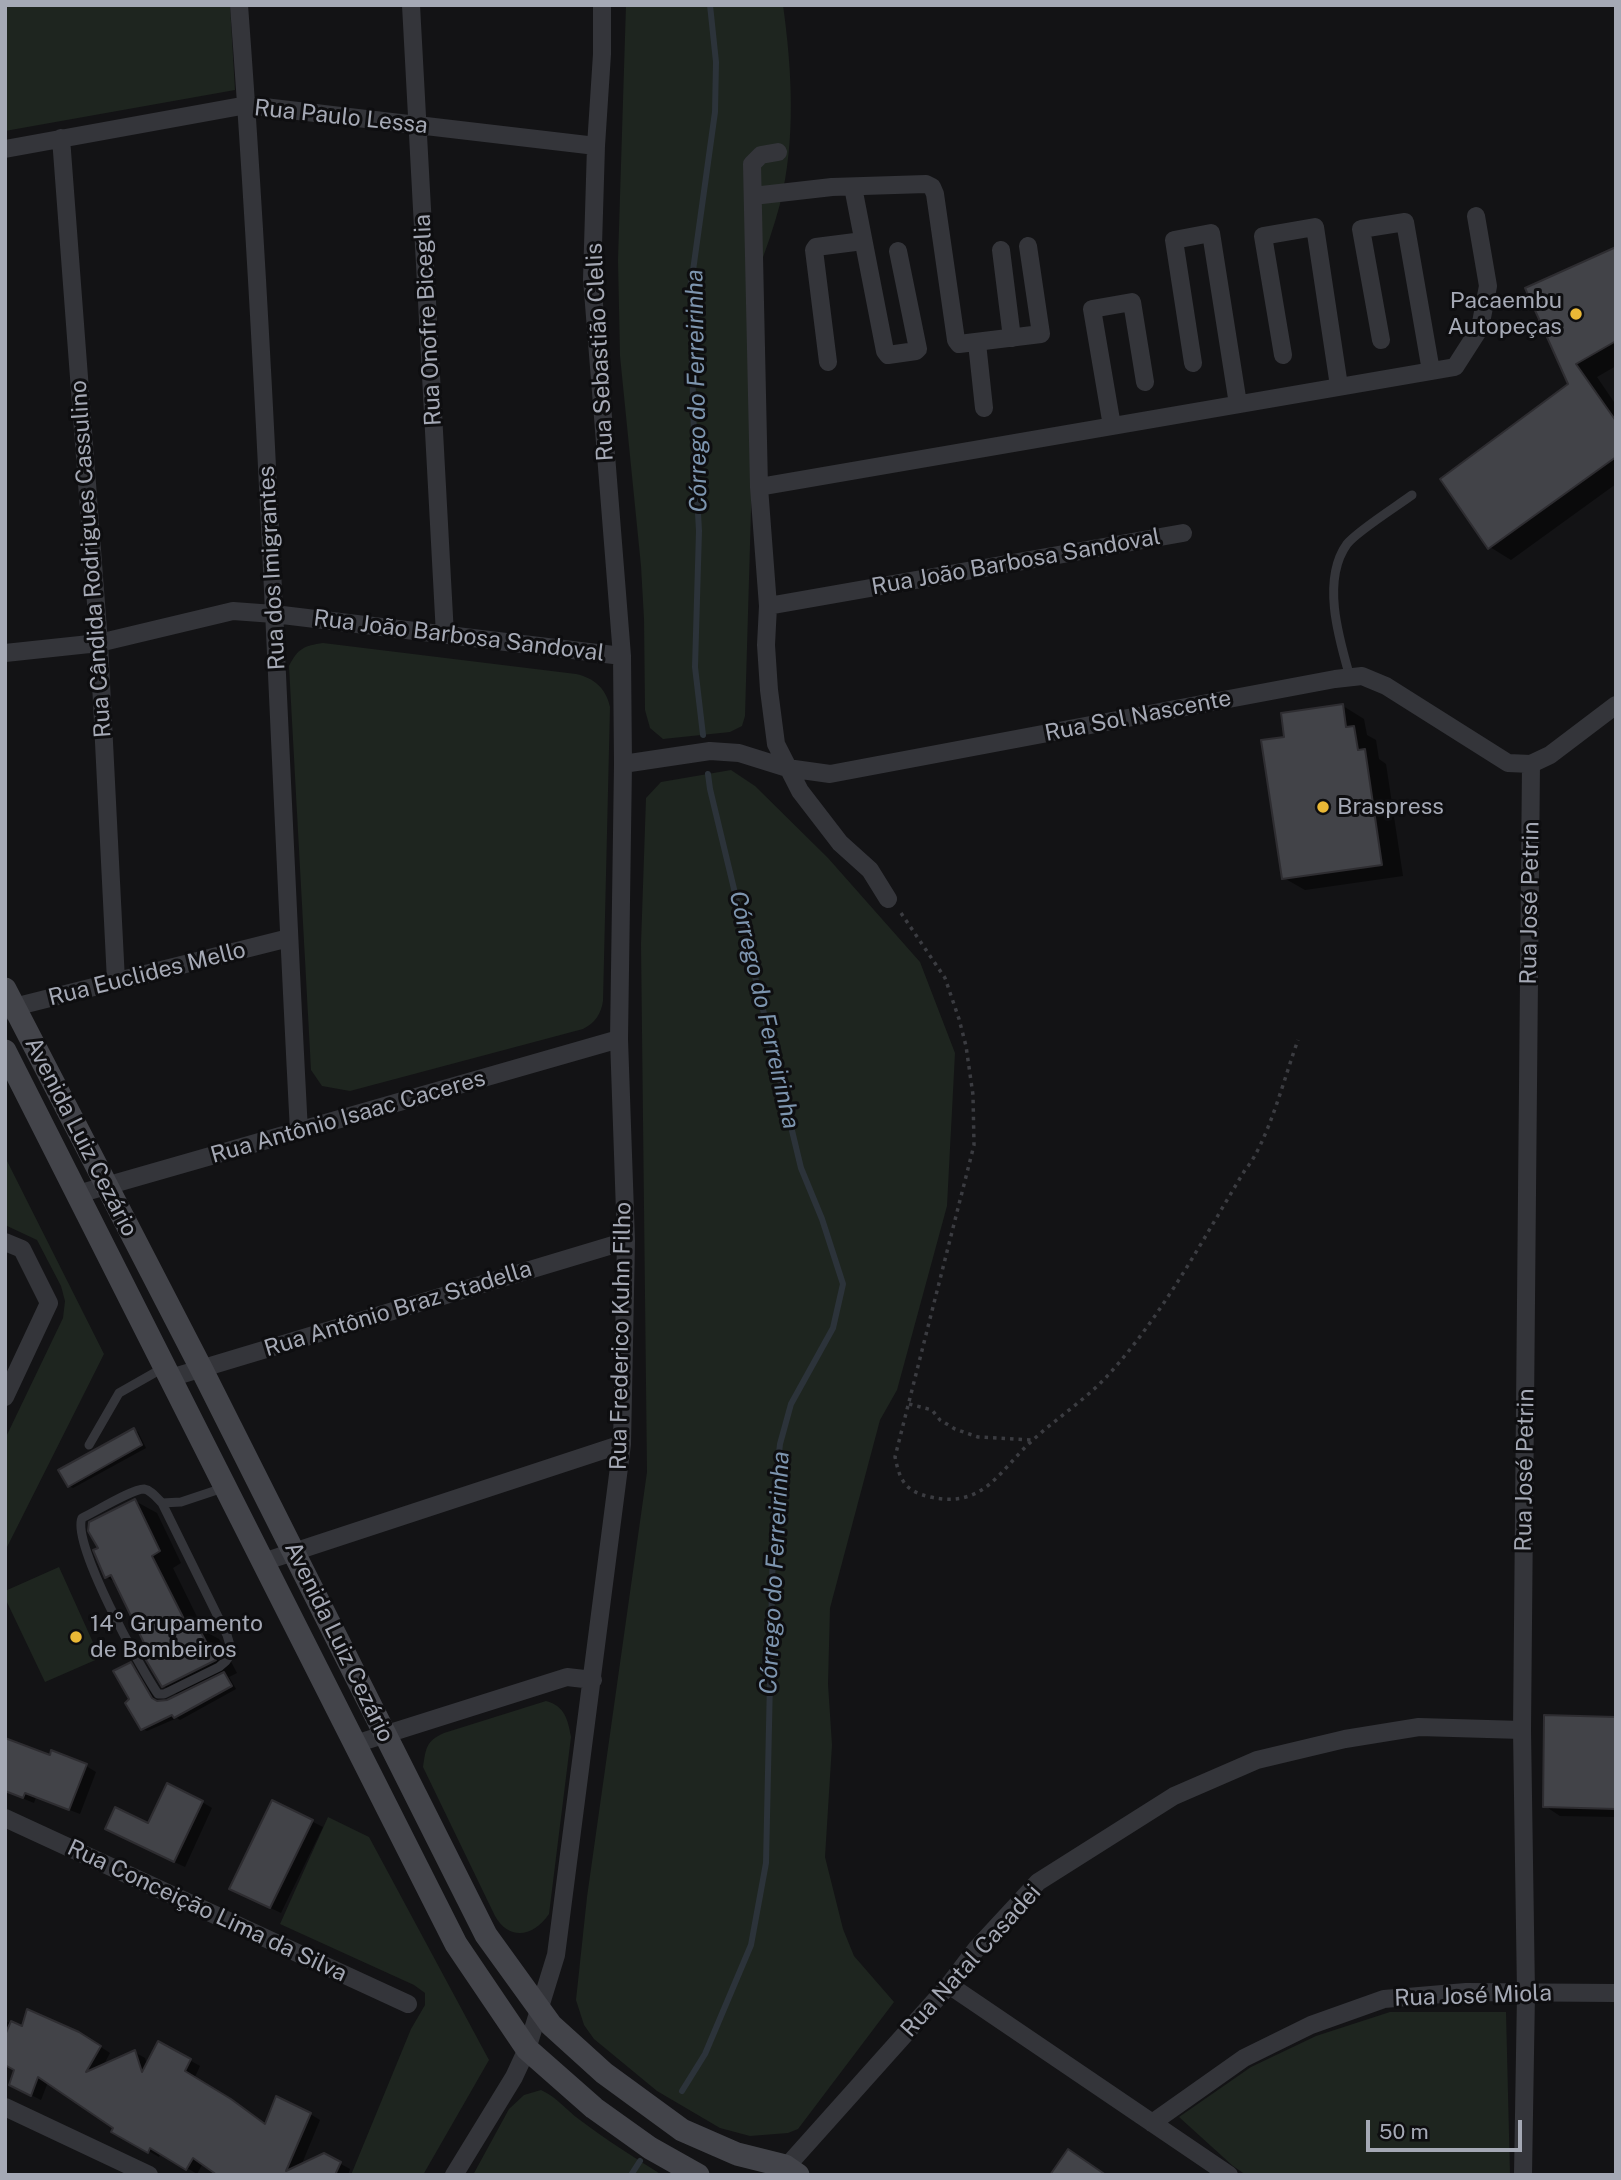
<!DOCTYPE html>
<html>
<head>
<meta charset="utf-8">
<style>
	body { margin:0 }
	#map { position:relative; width:1621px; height:2180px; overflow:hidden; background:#131315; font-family:"Public Sans",sans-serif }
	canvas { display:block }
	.frame { position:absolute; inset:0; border:7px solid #a5a9b5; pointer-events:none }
	.scale { position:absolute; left:1366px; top:2120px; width:156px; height:32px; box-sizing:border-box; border:4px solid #a5a9b5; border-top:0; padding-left:9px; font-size:21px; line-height:24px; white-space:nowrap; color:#a5a9b5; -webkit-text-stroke:5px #0e0e10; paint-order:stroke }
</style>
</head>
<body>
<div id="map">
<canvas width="1621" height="2180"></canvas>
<div class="frame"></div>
<div class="scale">50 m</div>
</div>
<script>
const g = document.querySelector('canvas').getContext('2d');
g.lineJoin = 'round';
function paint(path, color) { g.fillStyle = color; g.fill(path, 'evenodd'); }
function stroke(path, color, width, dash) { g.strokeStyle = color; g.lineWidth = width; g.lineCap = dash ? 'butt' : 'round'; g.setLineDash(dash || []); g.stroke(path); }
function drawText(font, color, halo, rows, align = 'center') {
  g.font = font + ' "Public Sans",sans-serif'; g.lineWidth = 6; g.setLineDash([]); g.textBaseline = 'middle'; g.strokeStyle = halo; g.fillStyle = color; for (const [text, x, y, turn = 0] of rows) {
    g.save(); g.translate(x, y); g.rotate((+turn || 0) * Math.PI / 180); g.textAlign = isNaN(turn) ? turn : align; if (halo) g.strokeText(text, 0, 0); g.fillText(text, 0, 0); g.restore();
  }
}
paint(new Path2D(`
	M5,5H230L235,90L5,131Z
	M626,5H783C792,70 796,140 780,204C774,227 766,249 758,271L745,716L742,726L730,732L663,739L650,728L645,710L644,619L641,566L620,356L618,260Z
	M323,643L576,674C594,678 606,688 610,707L603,1001C601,1014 595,1023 583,1029L350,1091L322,1086L311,1070L289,666C298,648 304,646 323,643Z
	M731,770L755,786L828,858L920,962L955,1053L947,1206L897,1390L880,1420L830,1608L828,1684L832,1745L825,1857L843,1929L854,1956L894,2002L798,2129L788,2133L750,2136L720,2128L657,2091L594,2039L584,2025L576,2000L587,1897L647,1472L641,944L646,798L661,782Z
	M5,1157L104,1354L5,1551V1439L63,1318L65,1301L61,1286L37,1240L5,1225Z
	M59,1567L100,1658L45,1682L5,1598V1591Z
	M546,1701C565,1706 568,1720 571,1737L549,1914C534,1936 510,1942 495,1916L423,1767C426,1748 426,1741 444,1733Z
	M328,1817L369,1837L489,2060L423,2175H351L411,2029L425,2005V1993L414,1985L280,1924Z
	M1390,2012H1506L1510,2175H1246L1233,2166L1179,2117L1251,2067L1316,2036Z
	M541,2090C557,2097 566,2110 580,2120C606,2140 634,2157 662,2175H473L509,2109L524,2095Z`), '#1e251f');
paint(new Path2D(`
	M1616,249V366L1597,377L1616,405V484L1511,560L1490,547L1570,384L1527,289Z
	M1343,706L1364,719L1367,735L1376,740L1379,759L1386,764L1403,876L1305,890L1284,878L1286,738Z
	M134,1430L138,1432L146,1448L73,1488L69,1486Z
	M135,1501L157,1513L181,1563L173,1568L204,1631L219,1639L237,1673L229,1677L236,1689L180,1720L177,1718L147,1731L143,1729L131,1700V1664L135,1667L157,1702H168L180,1696L163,1686L149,1648L116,1583L106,1577Z
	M1616,1718V1817L1560,1816L1545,1806Z
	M5,1739L51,1758L86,1766L96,1772L80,1814L36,1797L34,1803L5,1791Z
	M202,1802L212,1808L185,1867L117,1835L149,1825Z
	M273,1802L323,1827L281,1913L242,1894Z
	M5,2021L24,2028L90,2040L110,2053L103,2066L134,2052L145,2058L147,2065L159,2043L200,2066L194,2079L267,2125L310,2114L320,2120L301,2166L324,2155L350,2169L348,2175H219L203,2163L197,2174L161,2152L159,2157L114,2131L115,2128L48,2082L41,2100L21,2090L16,2069L5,2064Z`), '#0007');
stroke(new Path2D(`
	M703,735L695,667L699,531L694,440L692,356L696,321L691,285L715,112L716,62L710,5
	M682,2091L705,2054L751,1945L766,1863L774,1498L780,1444L791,1404L833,1328L843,1284L822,1219L801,1168L710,789L708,774
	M631,2175L640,2161`), '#2c333a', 6);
const building = new Path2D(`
	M1616,247V341L1576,364L1616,421V457L1488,549L1440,479L1568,384L1525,288Z
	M1343,704L1346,727L1354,726L1358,750L1365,749L1382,865L1282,879L1261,740L1284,737L1281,713Z
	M134,1428L142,1445L68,1487L58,1470Z
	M135,1499L160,1551L152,1556L189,1629L197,1625L216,1660L162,1687L140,1650L146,1647L111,1575L105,1578L93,1550L98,1548L88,1531L89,1522Z
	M131,1662L152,1698L157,1701L167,1700L224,1672L232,1686L174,1718L172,1715L141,1730L125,1703L129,1699L113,1671Z
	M1544,1715L1616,1717V1809L1543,1807Z
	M5,1738L50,1755L51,1750L87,1764L69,1810L25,1793L23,1798L5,1791Z
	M167,1783L203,1801L174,1862L105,1829L115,1807L148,1823Z
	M272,1800L313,1820L270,1908L229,1889Z
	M27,2009L79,2032L101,2046L86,2072L135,2050L142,2072L158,2041L191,2059L185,2071L231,2099L265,2124L276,2096L311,2113L286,2171L324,2153L341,2162L335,2175H217L193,2158L186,2170L150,2148L148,2153L111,2132L113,2128L38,2077L31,2096L9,2085L14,2070L5,2065V2035L11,2021L22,2026Z
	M1068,2149L1106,2175H1050Z`);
paint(building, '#424348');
stroke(building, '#2e2d31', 2);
stroke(new Path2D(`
	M901,913L945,978L959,1019L966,1046L973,1095L974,1145L895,1457C900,1481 905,1491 930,1497C985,1509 999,1470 1034,1439C1058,1417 1088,1398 1110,1373C1164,1313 1203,1239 1245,1170C1268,1143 1285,1075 1298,1040
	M909,1404L932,1410L940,1420L955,1429L978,1437L1032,1440`), '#3b3c41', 3.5, [3.5, 5]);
stroke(new Path2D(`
	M1350,677C1339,639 1321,580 1347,544C1356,532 1397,506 1412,495
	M89,1445L119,1393L163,1368
	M162,1503L227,1635L232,1652L226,1661L219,1667L164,1694H158C141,1669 71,1543 82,1518C95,1512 132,1489 144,1489C151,1490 157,1498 162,1503L181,1502L223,1488`), '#34353a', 9);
stroke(new Path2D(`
	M239,5C267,380 279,756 299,1131
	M411,5L445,635
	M61,138L99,643L116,981
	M5,149L247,105L596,146
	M778,152L761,155L752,164L759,487L768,606L766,645L769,690L776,744L800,791L840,843L870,870L888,899
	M853,187L885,351L888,355L916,351L918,349L898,251
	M753,196L832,187L926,184L932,187L935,194L956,340L959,344L1041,334L1028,246
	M1001,250L1012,338
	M1381,340L1361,229L1405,222L1431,371
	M977,343L984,408
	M1283,355L1263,236L1315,227L1339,386
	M828,362L814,250L816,247L863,241
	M1193,363L1174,240L1211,233L1238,404
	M1112,426L1092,309L1132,302L1145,382
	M759,487L1455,367L1480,328L1488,286L1476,216
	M768,606L1183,533
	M5,653L99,643L233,611L274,614L622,656
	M623,764L710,751L739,753L787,768L830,774L1335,679L1362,676L1386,686L1508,763L1531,764L1550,755L1616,705
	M5,1011L14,1007L289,938
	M78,1194L619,1039
	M5,1242L22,1249L49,1303L5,1397
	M170,1378L626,1241
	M263,1562L622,1444
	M355,1744L567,1677L593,1680
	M5,1818L408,2004
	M949,1985L1229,2175
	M5,2107L149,2175
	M1152,2123L1244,2058L1311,2025L1384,1999L1466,1992L1616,1993
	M454,2175L514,2077L527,2049L556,1955L622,1444L626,1241L619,1039L623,764L622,656L592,279L596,146L602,54V5
	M779,2175L949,1985L977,1948L1038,1882L1174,1796L1257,1760L1345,1739L1419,1727L1522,1730
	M1523,2175L1526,1993L1522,1730L1531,764`), '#34353a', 18);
stroke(new Path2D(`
	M5,989L201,1368L486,1935L551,2025L604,2073L682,2130L737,2154L785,2166L798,2175
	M5,1051L456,1944L527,2049L594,2108L650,2148L698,2175`), '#43444a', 23);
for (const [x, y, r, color] of [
	[1576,314,7,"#eab836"],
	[1323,807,7,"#eab836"],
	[76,1637,7,"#eab836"]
]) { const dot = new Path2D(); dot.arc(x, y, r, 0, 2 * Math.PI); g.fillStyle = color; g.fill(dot); stroke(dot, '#0e0e10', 2.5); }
drawText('23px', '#a5a9b5', '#0e0e10', [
	["Rua Paulo Lessa",341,117,6],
	["Rua Onofre Biceglia",428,320,-93],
	["Rua Sebastião Clelis",600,352,-93],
	["Rua Cândida Rodrigues Cassulino",91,559,-94],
	["Rua João Barbosa Sandoval",1016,562,-10],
	["Rua dos Imigrantes",272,568,-93],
	["Rua João Barbosa Sandoval",459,636,7],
	["Rua Sol Nascente",1138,716,-11],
	["Rua José Petrin",1530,903,-89],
	["Rua Euclides Mello",147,974,-14],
	["Rua Antônio Isaac Caceres",348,1117,-16],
	["Avenida Luiz Cezário",81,1137,63],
	["Rua Antônio Braz Stadella",398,1309,-17],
	["Rua Frederico Kuhn Filho",621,1336,-89],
	["Rua José Petrin",1525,1470,-89],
	["Avenida Luiz Cezário",339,1642,64],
	["Rua Conceição Lima da Silva",207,1911,25],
	["Rua Natal Casadei",971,1961,-48],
	["Rua José Miola",1473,1996,-2]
]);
drawText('23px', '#a5a9b5', '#0e0e10', [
	["Pacaembu",1562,301,"right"],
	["Autopeças",1562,327,"right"],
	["Braspress",1337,807],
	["14° Grupamento",90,1624],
	["de Bombeiros",90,1650]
], 'left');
drawText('italic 24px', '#7d95af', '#0e0e10', [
	["Córrego do Ferreirinha",697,391,-91],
	["Córrego do Ferreirinha",764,1010,77],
	["Córrego do Ferreirinha",775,1573,-87]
]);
</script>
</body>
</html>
